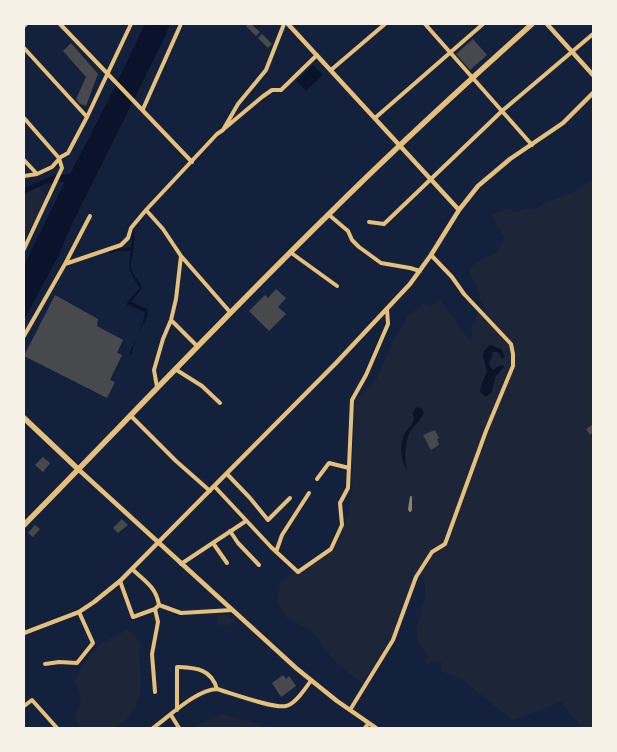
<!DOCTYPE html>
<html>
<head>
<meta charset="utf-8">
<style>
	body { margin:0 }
	#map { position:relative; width:617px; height:752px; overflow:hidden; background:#14213d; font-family:"Public Sans",sans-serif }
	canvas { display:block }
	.frame { position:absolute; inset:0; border:25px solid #f6f1e7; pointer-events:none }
</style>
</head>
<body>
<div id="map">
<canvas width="617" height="752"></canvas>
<div class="frame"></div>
</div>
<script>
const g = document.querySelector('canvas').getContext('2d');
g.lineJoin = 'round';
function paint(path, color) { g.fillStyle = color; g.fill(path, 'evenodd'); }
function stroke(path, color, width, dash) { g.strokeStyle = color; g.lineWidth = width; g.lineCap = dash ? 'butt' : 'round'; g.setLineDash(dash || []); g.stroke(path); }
paint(new Path2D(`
	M593,179V728H582L561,702L513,720L462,680L442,671V663L431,661L429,664L425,663L428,654C423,648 418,642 417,634C416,629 419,623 420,618C423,604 431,580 417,570L392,638L362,683L337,664L312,631L286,617L277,601L280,582L337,544L347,516L352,494L355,400L377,379L392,343L408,316L424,304L430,307L439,299L472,343L471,328L478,313L485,310L469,269L480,260L498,252L504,237L491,215L507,209L516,212L526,209L534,210L543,204L578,190Z
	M39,186L46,198L24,241V194Z
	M218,615H228L234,621L229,626L217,624Z
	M127,630C144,641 138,646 140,663C142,691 142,716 111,728C102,731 89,728 80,728L74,717L81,701L75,682C89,650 96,645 127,630Z
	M222,714L261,724L259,728H196L197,725Z`), '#1d2539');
paint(new Path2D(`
	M145,24H170L165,37L72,224L59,255L24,320V265L65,182C52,179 36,188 24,194V188L54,175L70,174L110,97Z
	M313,65L323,75L306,91L296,81Z
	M134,228C135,233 134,244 133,251C133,257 130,262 131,267C133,277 140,280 142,288L131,302L147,309C149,317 145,321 141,328C136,335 133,348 131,356L130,352L143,322L145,312L127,305V302L140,288C130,272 127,272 131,251H118L109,253L108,251L131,247L132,236Z
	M491,345L501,349L505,357L502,359L498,352H492V357L489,363L491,368L494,370L497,367L502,365L504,367L496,376L491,393L486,397L480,392L482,383L487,372C486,361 477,352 491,345Z
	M417,407L422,409L424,413C421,419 416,424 412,429C404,440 404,461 408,471C400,462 399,442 406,431C409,428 412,425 414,421L413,412Z`), '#0b132b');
paint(new Path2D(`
	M249,24H251L260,32L256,36L246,26Z
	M262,34L272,44L268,48L258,38Z
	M473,39L487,55L470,70L456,54Z
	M71,43L98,74L86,106L80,104L76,99L86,77L63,51Z
	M276,289L286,298L278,307L286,314L269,331L249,311L265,295L268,298Z
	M55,295L98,319L97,326L123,340L117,353L122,355L110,380L115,382L107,398L24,356Z
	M592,425L593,432L590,435L586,429Z
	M435,430L439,438L437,439L439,445L431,450L423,435Z
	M43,457L50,463L43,472L35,465Z
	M122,519L128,525L118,533L113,528Z
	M35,525L40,529L33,537L28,533Z
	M283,675L286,679L289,676L296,686L281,697L272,683Z`), '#48494c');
stroke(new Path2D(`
	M60,24L192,162
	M425,24L532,145
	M24,26L26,24
	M24,48L87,117
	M331,70L385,24
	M143,109L181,24
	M24,118L59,158
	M375,118L483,24
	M225,128L262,97L272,90H281L317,55
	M24,160L37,174L52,167L59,159
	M24,176L37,174
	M146,210L163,229L181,256L230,312
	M328,214L348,231L352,240L359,247L381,263L410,268L420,271
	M369,222L384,224L502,111L593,34
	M24,249L62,168L59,158L68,153L87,117L131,24
	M290,252L337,286
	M65,264L90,216
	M171,320L197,346
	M24,336L65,264L121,245L128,238L131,228L146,210L217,134L223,130L238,104L266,70L284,24
	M175,369L202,386L220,403
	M157,387L154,370L163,339L171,320L176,299L181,256
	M130,415L176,461L210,491
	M227,474L250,498L268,520L290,498
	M317,479L329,463L349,468
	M215,487L271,547L298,572L331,549L342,525L340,503L348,488L352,400L366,375L388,324L387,309
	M230,531L238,543L259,565
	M213,543L227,563
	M276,552L282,535L309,493
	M181,564L246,521
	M132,569C145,581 156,587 159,605L181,613L232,610
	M120,581L133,617L155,609
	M45,664L59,662L77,663L93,643L79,612
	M155,692L152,654L158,622L155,609L159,605
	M24,706L32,700L57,728
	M177,710V667C195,668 211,668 217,689
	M350,710L393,640L416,577L432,552L445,544L486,431L513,366V354L511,344L464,294L452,277L431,255
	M171,715L179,728
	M153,728C171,715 196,690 217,689C231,693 274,709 286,706C296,704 305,688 311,681
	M365,728L368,724`), '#e5c07b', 4);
stroke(new Path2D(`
	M288,24L459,210
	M547,24L593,75
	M78,469L296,668L337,701L376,728
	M24,633L79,612L94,602L120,581L336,363L410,284L431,255L459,210L478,186L510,159L563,123L593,93`), '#e5c07b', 4.5);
stroke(new Path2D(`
	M24,418L78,469
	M24,525C125,422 225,316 328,215C394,149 463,86 532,24`), '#e5c07b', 5.5);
stroke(new Path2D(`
	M411,497V510L410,511L409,509Z`), '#918062', 2);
</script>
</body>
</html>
